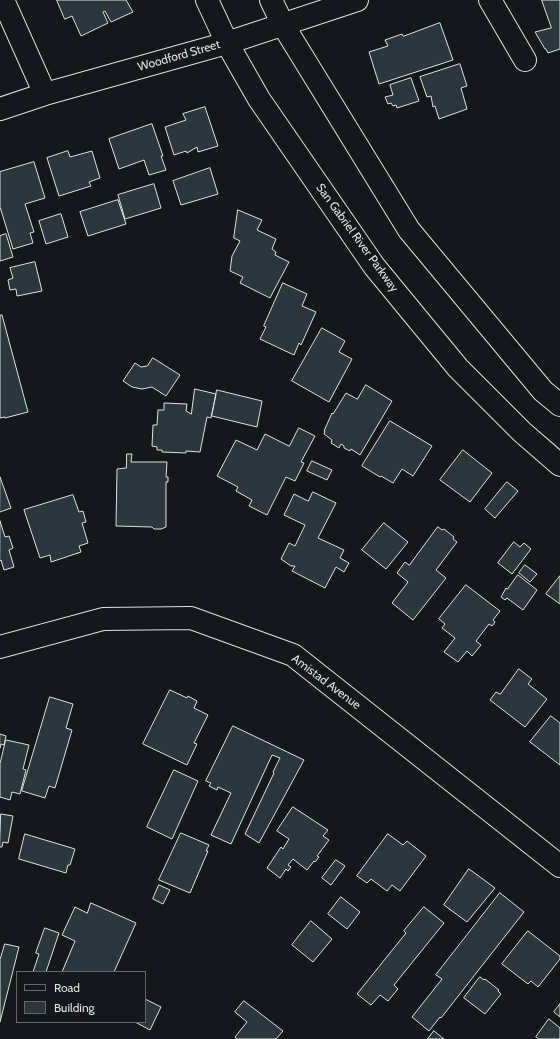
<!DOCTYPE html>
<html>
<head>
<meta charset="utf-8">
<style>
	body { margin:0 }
	#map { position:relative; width:560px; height:1039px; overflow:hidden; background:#14181c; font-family:Cabin,sans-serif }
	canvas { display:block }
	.legend { position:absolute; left:16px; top:971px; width:130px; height:52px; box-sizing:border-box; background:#14181c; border:1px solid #626a69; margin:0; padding:5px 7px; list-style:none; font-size:12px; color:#d8e6dc }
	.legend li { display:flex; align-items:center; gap:8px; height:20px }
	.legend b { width:20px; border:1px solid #626a69 }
</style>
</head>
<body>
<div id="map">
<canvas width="560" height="1039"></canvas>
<ul class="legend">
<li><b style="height:5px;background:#14181c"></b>Road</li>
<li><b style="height:11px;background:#2c363c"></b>Building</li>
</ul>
</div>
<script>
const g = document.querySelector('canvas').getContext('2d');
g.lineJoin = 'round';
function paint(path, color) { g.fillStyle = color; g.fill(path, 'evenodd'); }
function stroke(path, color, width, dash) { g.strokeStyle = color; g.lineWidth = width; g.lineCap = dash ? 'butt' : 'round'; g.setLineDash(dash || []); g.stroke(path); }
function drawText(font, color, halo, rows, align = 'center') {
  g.font = font + ' Cabin,sans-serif'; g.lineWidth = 3; g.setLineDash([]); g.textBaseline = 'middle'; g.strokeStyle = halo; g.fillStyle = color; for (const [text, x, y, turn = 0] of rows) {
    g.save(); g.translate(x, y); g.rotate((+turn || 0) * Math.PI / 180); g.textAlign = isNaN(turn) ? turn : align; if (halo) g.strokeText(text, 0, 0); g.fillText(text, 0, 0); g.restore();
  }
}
const building = new Path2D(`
	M57,0H126L133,12L111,22L105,11L103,12L108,23L81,36L72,16L65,19Z
	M542,0H560V49L548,53L546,49H545L535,32L551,28Z
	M440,23L453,60L379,84L369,52L388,46L385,40L402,34L403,36Z
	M460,64L467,86L461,88L467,109L439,119L435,106L433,107L431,96L427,97L420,77Z
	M411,78L419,101L397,108L396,105L393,106L391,103L388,104L385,97L393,95L390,85Z
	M205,107L218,146L198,152L197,147L187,153L186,151L174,155L165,127L186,120L183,114Z
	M152,124L163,156H161L166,170L149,175L144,160L119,169L109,139Z
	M68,151L70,157L92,151L100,178L89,182L91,186L59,196L47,158Z
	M34,162L45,198L25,204L34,232L30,233L33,243L13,249L0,207V172Z
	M210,168L218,194L181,205L173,181Z
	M154,184L161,208L125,219L118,195Z
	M118,200L126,224L88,236L80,212Z
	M238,210L262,220L257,230L276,239L272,249L276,252L275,255L289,262L270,298L240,283L243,277L230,271L232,256L240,241L234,238Z
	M61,214L68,237L46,244L39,221Z
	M6,234L13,257L0,261V236Z
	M35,262L42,291L17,296L16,289L10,290L8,280L13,278L10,268Z
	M283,283L307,294L302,306L316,312L301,345L299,343L294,355L260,339L266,327L264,326Z
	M2,315L28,412L5,418V417L0,418V316Z
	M322,328L345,341L339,352L352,359L329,402L292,381Z
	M153,358L180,375L166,396L152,387L142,389L132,387L123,381L135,363L141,367L147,366Z
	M366,385L392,401L360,455L351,449L350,451L344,448V446L341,444L339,448L331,443L332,440L324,434L325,431H324L332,413L333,414L346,393L357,399Z
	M195,389L216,394L211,418L207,417L200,452L186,451V453L162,452V450H157V447L152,446L153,425H157L158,410H164V403L187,404L186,411L191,414Z
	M217,390L262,401L257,427L212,416Z
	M390,421L432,446L413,476L402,469L393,483L381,476L380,477L362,466Z
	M299,428L315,436L301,462L304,463L295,481L286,477L267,515L249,506L252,500L236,491L238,487L217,476L236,440L257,450L265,434L289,446Z
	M463,450L492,473L470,502L440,480Z
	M127,454H132L131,462H167L166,477H168V482H166V527L161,529H154L152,527L116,526L117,469L126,468Z
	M312,461L332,470L327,480L307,471Z
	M0,477L11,508L0,512Z
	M507,482L518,491L495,518L485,509Z
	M313,492L336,503L318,538L344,550L340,558L349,563L344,572L336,567L325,588L292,571L295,566H291L281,559L289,543L295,546L305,525L284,515L294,494L308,501Z
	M73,495L79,512L83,511L86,522L82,523L88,543L79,546L81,552L51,562L50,555L40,558L24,510Z
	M0,521L5,537L9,536L13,548L9,550L14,567L4,570L1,560L0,561Z
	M384,523L408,542L386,569L362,550Z
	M438,527L442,530L444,529L454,537L453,539L457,542L436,570L446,578L413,620L392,603L408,582L397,573L405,562L409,565Z
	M514,542L520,547L524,543L531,549L512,574L498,563Z
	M525,565L537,574L530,582L519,573Z
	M518,575L537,590L523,610L507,598L505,600L501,597L506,588L507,589Z
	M560,576V604L546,594Z
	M466,585L500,611L493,620L495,622L492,626L489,624L476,641L481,645L472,656L467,651L458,662L444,652L455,638L442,628L445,624L439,619Z
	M519,669L532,679L528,684L547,699L525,727L490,700L496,692L500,694Z
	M170,690L187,698L188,696L197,701L194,708L208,715L194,743L197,744L187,765L143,744Z
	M50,697L73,704L66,728L72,730L55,788L49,786L45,798L22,791Z
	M551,716L560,723V765L530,742Z
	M233,726L304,760L259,843L245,834L274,773L273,772L280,758L272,755L231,844L211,835L231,793L218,787L217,790L209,786L211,783L206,781Z
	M0,734L6,736L4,745L1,744L0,748Z
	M6,740L29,745L23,769L26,770L20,794L12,792L10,800L0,797V764Z
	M174,770L198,781L172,839L147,827Z
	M293,807L328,830L323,836L329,840L317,856L319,857L315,862L314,861L307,870L293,859L288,865L291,867L288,871L286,869L280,878L267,868L281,847L283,849L289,839L277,831Z
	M1,814L13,816L8,843L3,842L2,847H0Z
	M181,833L209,845L206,851H208L190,893L159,880Z
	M25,834L75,849L70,865H68L66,873L19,859Z
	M388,834L403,845L407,841L426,856L400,891L392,885L387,891L371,879L367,883L357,876Z
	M336,860L345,866L331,885L322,878Z
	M469,869L495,888L467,922L444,905Z
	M159,885L170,890L163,904L153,899Z
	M500,893L524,912L441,1018L440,1017L429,1031L412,1017L442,979L436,975Z
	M341,897L360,912L347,929L328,914Z
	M91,903L136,923L114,972H62L75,941L62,935L75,907L87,913Z
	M424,907L444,923L394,985L398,989L388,1001L380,995L371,1005L357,994L406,933L404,931Z
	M311,921L332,939L313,962L292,945Z
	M45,928L59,933L46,972H33L39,954L36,953Z
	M528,931L560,956V959L538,987L531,981L528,984L502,964Z
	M5,944L19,947L0,1022V960Z
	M480,977L484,980L485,979L499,990L498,991L501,994L485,1014L464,998Z
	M145,999L161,1007L150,1030L135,1022H145Z
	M244,1001L283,1031L276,1039H237L235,1037L247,1022L235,1012Z
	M560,1004V1017L554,1012Z
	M549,1019L560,1028V1039H539L536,1037Z
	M434,1031L444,1039H428Z`);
paint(building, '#2c363c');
stroke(building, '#d8e6dc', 1);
const minor = new Path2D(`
	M3,0L45,94
	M490,0L525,60
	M0,109L45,94L227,43L357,0
	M0,647L103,619L191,618L293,655L560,866`);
const secondary = new Path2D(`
	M207,0L227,43L259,99L374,266L458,368L522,432L560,465
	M271,0L283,25L409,230L543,391L560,405`);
stroke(minor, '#d8e6dc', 24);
stroke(secondary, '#d8e6dc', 24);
stroke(minor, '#14181c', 22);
stroke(secondary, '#14181c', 22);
drawText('12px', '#d8e6dc', '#14181c', [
	["Woodford Street",179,56,-16],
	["San Gabriel River Parkway",357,238,54],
	["Amistad Avenue",326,682,37]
]);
</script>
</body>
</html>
